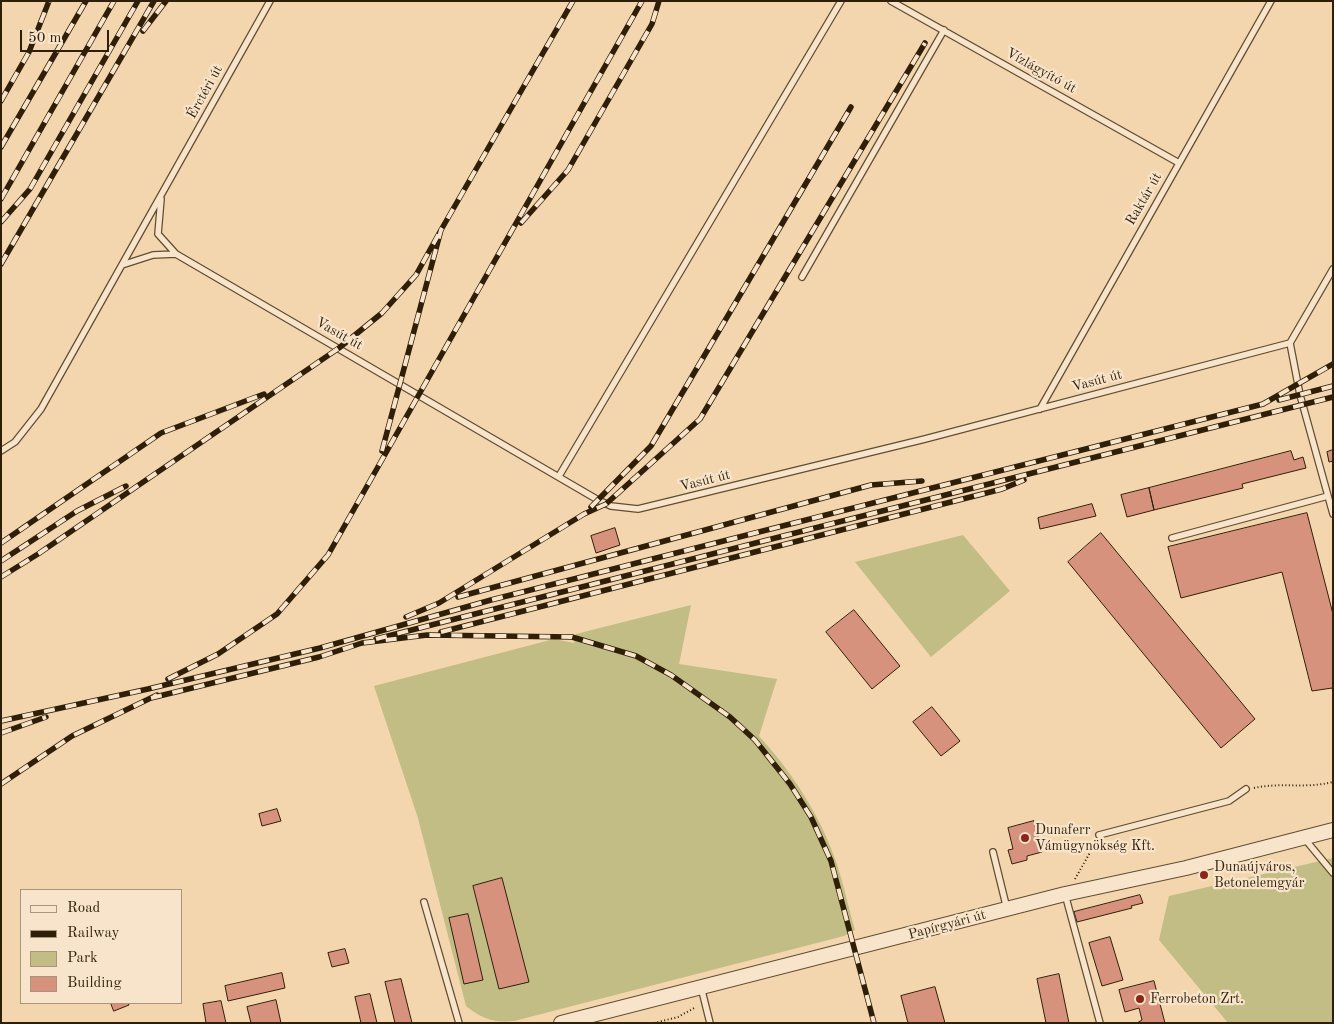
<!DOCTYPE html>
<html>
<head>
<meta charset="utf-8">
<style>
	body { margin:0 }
	#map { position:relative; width:1334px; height:1024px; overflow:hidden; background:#f3d6ad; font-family:"Old Standard TT",serif }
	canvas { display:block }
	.frame { position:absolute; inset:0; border:2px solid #2f1f09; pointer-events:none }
	.legend { position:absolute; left:20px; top:889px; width:162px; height:115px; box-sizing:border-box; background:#f7e4ca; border:1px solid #a7957d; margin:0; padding:6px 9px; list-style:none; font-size:15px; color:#2f1f09 }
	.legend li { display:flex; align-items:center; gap:10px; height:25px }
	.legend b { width:25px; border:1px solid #a7957d }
	.scale { position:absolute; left:20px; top:30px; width:89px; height:22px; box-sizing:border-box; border:2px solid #2f1f09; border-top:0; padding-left:6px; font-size:15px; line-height:18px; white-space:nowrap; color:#2f1f09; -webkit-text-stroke:4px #f7e4ca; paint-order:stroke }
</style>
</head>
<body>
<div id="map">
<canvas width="1334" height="1024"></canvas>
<div class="frame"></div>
<ul class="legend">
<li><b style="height:6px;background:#f7e4ca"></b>Road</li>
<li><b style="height:6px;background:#2f1f09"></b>Railway</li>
<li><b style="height:14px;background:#c2bc85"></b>Park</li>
<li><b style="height:14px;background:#d7927e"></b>Building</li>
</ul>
<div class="scale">50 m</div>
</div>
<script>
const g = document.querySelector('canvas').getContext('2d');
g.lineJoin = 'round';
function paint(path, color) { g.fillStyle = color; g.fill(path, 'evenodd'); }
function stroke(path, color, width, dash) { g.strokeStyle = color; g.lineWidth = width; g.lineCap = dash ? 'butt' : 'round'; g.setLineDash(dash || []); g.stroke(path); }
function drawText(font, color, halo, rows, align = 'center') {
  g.font = font + ' "Old Standard TT",serif'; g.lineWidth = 4.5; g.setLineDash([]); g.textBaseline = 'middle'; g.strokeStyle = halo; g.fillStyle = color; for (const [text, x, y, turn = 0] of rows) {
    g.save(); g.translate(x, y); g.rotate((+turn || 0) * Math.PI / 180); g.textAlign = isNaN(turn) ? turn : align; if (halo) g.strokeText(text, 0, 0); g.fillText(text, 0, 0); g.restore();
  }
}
paint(new Path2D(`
	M963,535L1010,591L931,657L855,562Z
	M691,605L679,664L777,679L759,736C791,771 818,812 834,856C843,880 848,906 855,930L844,936L514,1021C494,1023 482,1019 466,1006L418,818L374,686L554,639L574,643L576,634Z
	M1333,858V1023H1228L1159,940L1169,896Z`), '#c2bc85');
const building = new Path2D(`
	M1333,450V461L1329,462L1327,452Z
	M1291,451L1294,460L1303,457L1306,468L1242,484L1243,488L1154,510L1149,488Z
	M1149,488L1154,510L1127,517L1121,495Z
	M1092,504L1096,516L1040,529L1038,518Z
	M1307,513L1333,614V692L1332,688L1312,691L1282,572L1181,598L1168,547Z
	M615,528L620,545L596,553L591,536Z
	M1101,533L1255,719L1221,748L1068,562Z
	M854,610L900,666L872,689L826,632Z
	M932,707L960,741L941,756L913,722Z
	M277,809L281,821L262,826L259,814Z
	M1034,821L1042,852L1027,856V860L1012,864L1008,850L1013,849L1008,828Z
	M502,878L529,982L499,989L473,886Z
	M1140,895L1143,903L1131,906L1132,908L1077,922L1074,912Z
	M468,914L483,980L464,984L449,918Z
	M1110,937L1123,980L1102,986L1089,943Z
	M345,949L349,963L332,967L328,953Z
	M282,973L285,988L228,1001L225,986Z
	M1059,974L1069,1023H1046L1037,979Z
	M401,979L412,1023H395L385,982Z
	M1154,981L1165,1023H1137L1142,1020L1139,1008L1125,1012L1119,990Z
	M935,987L945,1023H908L901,996Z
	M370,994L377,1023H361L355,997Z
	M276,1000L281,1023H251L247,1007Z
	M221,1001L226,1023H206L203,1004Z
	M111,1003H128L129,1005L114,1011Z`);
paint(building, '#d7927e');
stroke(building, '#2f1f09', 1);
const service = new Path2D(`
	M891,1L1179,163
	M161,199L158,234L176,254
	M122,265L153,255L176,254L598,500L611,506L638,509L925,439L1290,343
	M802,277L944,30
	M1290,343L1300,395L1328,496
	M1290,343L1333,269
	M1040,409L1271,1
	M1,451L15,442L41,409L270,1
	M559,476L841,1
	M1172,538L1328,496L1333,514
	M1099,835L1229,801L1246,789
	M1304,838L1333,873
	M993,852L1007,909
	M1065,894L1100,1023
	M424,902L459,1023
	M701,987L710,1023`);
const tertiary = new Path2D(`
	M561,1023L1065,894L1186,868L1333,830`);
stroke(service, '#604d32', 8);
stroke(tertiary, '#604d32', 16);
stroke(new Path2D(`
	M1254,788C1281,782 1305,789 1333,782
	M1075,879L1096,842
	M654,1023L678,1017L696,1007`), '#2f1f09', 2, [1, 2.5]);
stroke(service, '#f7e4ca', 5.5);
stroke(tertiary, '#f7e4ca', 14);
const rail = new Path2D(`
	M143,31L166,1
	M1,101L29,52L49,1
	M1,147L86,1
	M1,199L114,1
	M1,222L30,189L138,1
	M521,223L568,170L652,24L659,1
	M1,264L154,1
	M1279,400L1333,386
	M382,451L441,230L573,1
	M591,507L651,446L851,107
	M1,543L161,433L264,394
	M1,561L77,511L126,486
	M1,577L38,554L339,348L382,313L416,275L441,230
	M458,597L871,485L922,481
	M406,617L439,603L584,514L606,504L700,419L925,43
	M441,632L1002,489L1024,480
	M376,639L1333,397
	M168,679L218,654L277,614L328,555L642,1
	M151,698L319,657L362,643L427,635L572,637L636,656L671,675L730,717L755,740L790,784L811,817L831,861L874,1023
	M1,721L148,689L320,648L491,600L1263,404L1333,364
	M1,733L46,717
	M1,784L72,736L157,695`);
stroke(rail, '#2f1f09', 5.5);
stroke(rail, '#f7e4ca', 4, [11]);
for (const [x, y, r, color] of [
	[1025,838,5,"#8f2418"],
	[1204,875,5,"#8f2418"],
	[1140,999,5,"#8f2418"]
]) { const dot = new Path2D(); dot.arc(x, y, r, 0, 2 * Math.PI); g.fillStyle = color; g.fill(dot); stroke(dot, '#f7e4ca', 2); }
drawText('14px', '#2f1f09', '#f7e4ca', [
	["Vízlágyító út",1041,71,29],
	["Érctéri út",205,92,-61],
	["Raktár út",1144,199,-60],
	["Vasút út",339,334,30],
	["Vasút út",1097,381,-15],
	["Vasút út",705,481,-14],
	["Papírgyári út",947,925,-15]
]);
drawText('14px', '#2f1f09', '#f7e4ca', [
	["Dunaferr",1035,830],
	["Vámügynökség Kft.",1035,846],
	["Dunaújváros,",1214,867],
	["Betonelemgyár",1214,883],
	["Ferrobeton Zrt.",1150,999]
], 'left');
</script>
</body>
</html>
